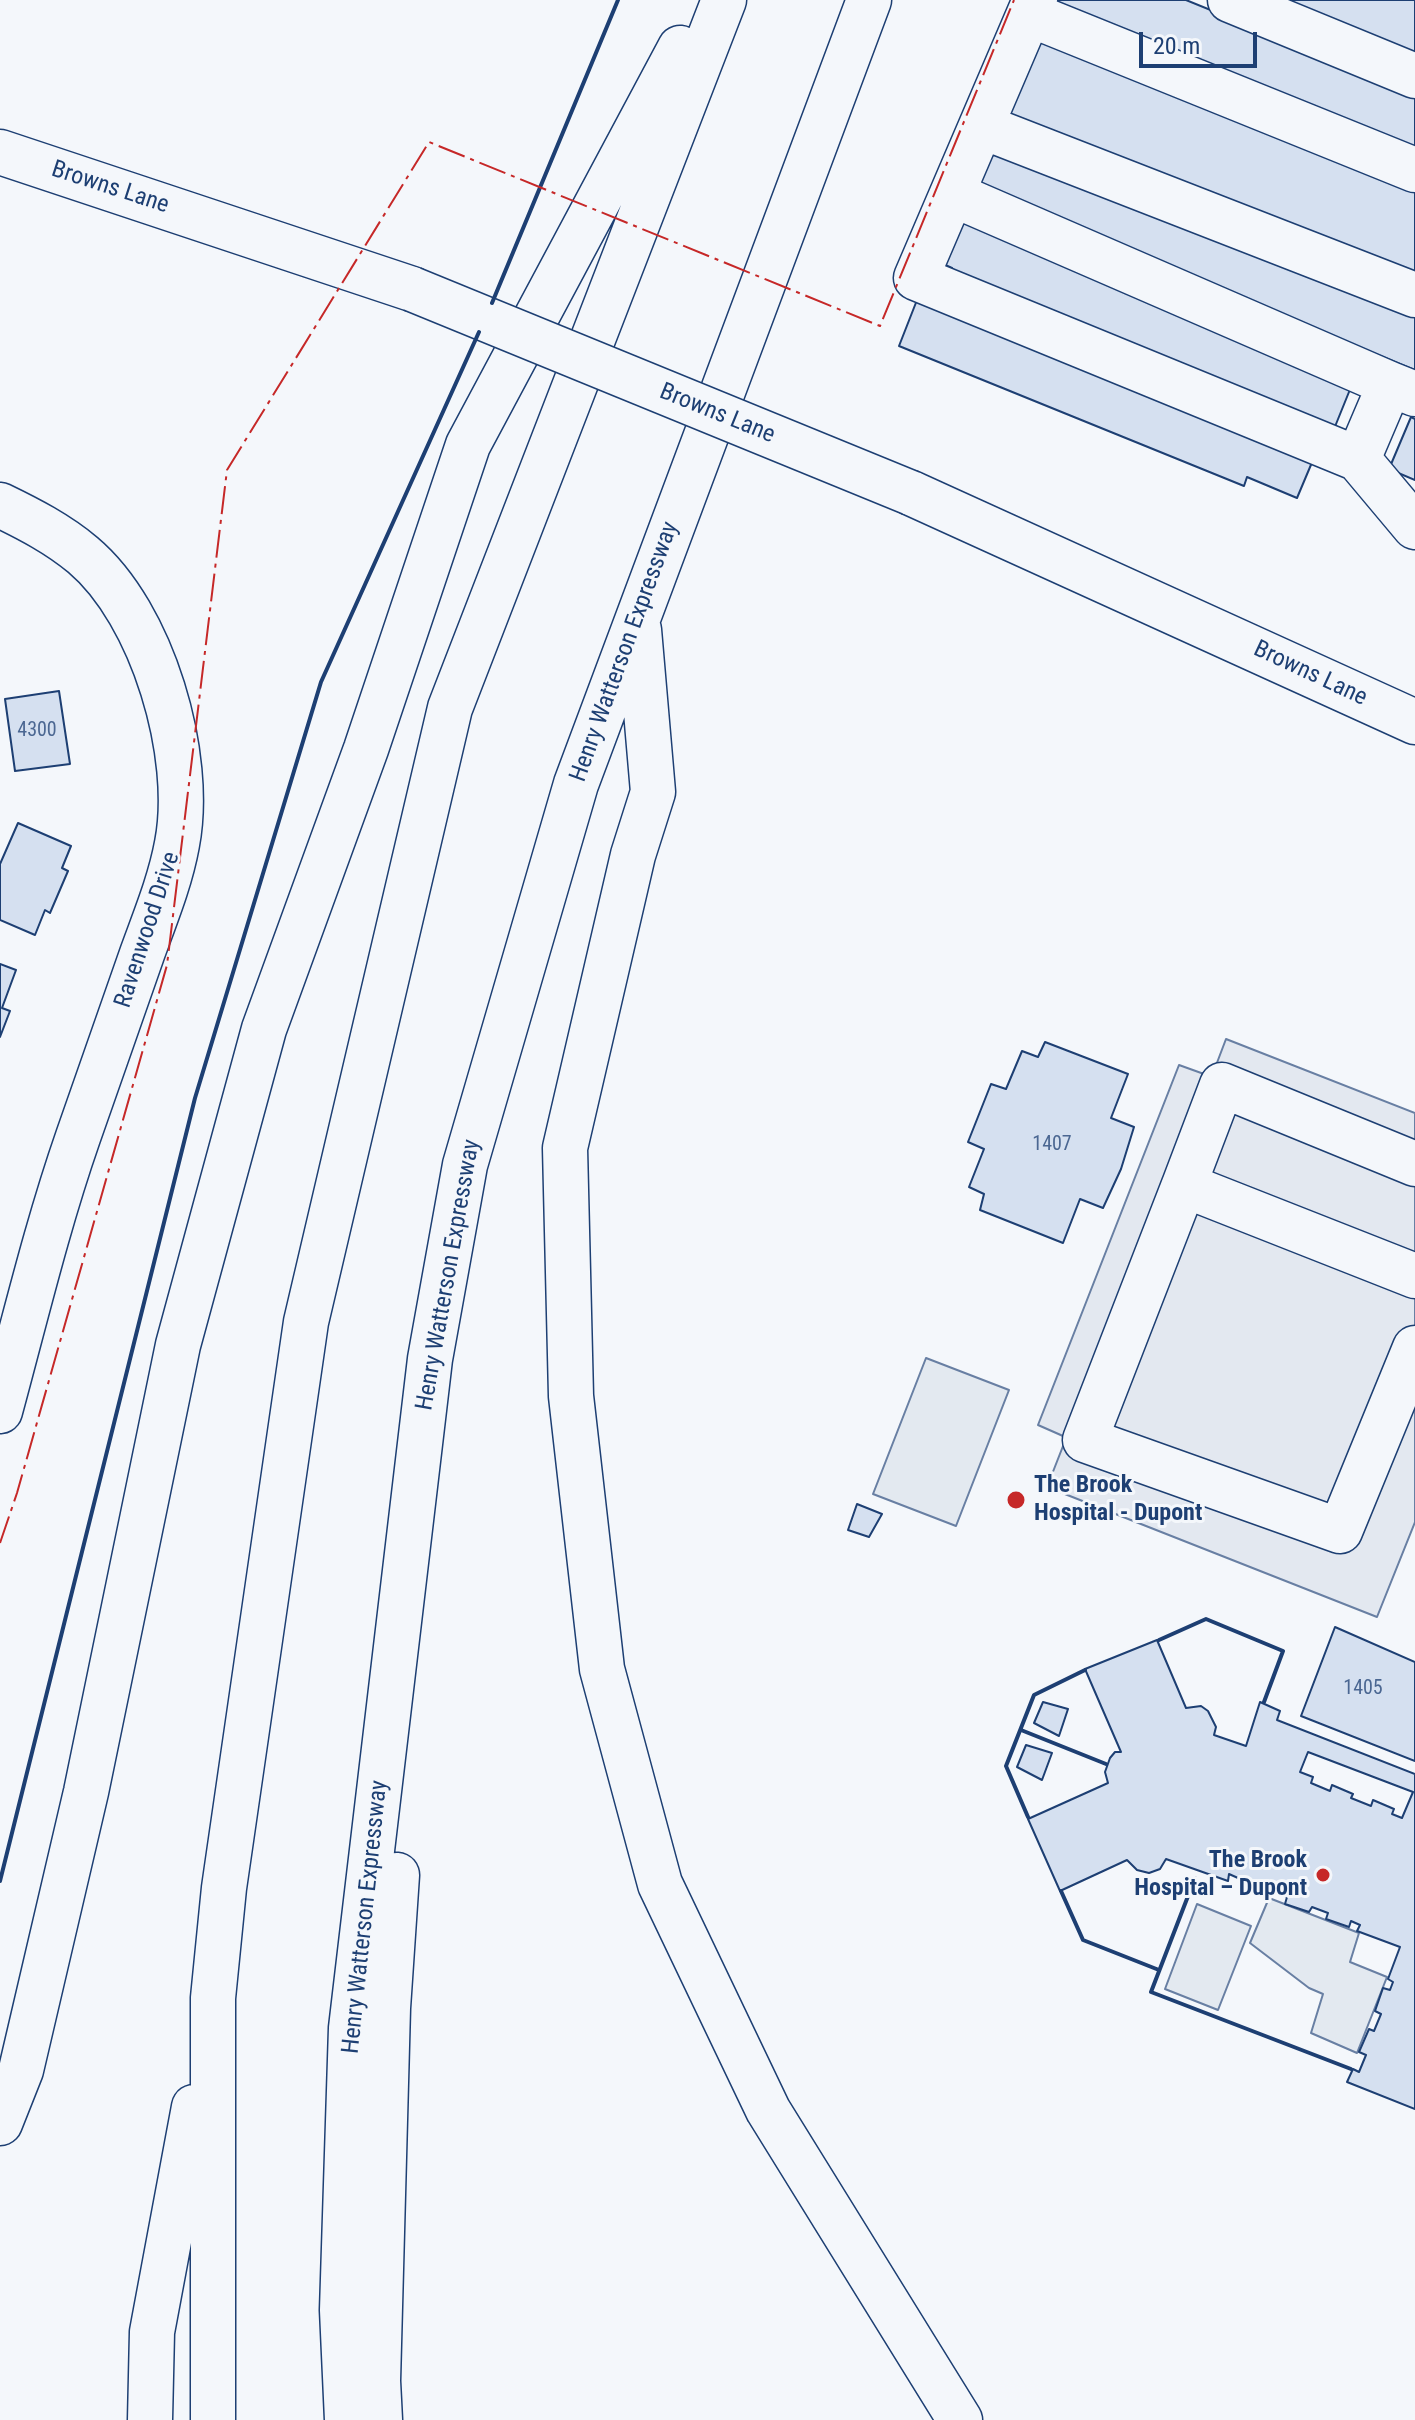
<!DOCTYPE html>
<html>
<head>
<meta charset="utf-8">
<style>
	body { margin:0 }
	#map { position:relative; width:1415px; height:2420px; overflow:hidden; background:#f4f7fb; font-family:"Roboto Condensed",sans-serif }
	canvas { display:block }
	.scale { position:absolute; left:1139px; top:32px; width:118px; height:36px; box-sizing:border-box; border:4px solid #1d3f73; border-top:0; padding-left:10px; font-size:24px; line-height:28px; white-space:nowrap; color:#1d3f73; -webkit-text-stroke:6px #f4f7fb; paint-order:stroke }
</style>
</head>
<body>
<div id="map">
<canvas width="1415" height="2420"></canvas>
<div class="scale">20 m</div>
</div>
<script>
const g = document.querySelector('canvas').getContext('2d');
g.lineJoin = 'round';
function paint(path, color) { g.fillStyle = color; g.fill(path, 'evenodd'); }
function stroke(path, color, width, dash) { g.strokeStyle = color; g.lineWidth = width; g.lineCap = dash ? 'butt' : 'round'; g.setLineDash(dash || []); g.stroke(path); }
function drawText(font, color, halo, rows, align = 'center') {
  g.font = font + ' "Roboto Condensed",sans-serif'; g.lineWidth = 6; g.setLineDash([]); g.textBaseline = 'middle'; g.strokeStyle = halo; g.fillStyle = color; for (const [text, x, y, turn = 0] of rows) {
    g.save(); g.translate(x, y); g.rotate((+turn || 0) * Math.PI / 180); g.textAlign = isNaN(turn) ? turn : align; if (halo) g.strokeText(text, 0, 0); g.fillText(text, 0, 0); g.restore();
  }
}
const green = new Path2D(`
	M926,1358L1009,1390L956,1526L873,1494Z
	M1269,1898L1359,1933L1350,1962L1387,1977L1357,2053L1311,2033L1323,1994L1309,1988L1250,1943Z
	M1197,1904L1251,1926L1218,2010L1165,1989Z`);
paint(green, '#e3e9f0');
stroke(green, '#687fa3', 2);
const parking = new Path2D(`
	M1226,1039L1415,1113V1522L1377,1617L1047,1487L1065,1441L1063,1436L1038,1425L1179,1065L1204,1074L1215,1068Z`);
paint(parking, '#e3e8f0');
stroke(parking, '#687fa3', 2);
const building = new Path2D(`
	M1051,0H1186L1415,93V155Z
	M1274,0H1415V58Z
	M1037,35L1415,190V282L1004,114Z
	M992,144L1415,317V370L974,189Z
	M961,220L1351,387L1332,434L948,277L952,268L943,264Z
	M917,300L1313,460L1297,498L1247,477L1244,486L899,346Z
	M1411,417L1415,419V480L1389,469Z
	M59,691L70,764L15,771L5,699Z
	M18,823L71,846L62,868L68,871L50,913L45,910L35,935L0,920V864Z
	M0,964L16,970L2,1008L10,1011L0,1037Z
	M1045,1042L1128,1074L1111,1118L1134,1127L1121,1169L1103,1208L1080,1199L1063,1243L980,1210L984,1194L969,1187L984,1149L968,1142L991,1084L1006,1089L1022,1051L1038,1057Z
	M857,1504L882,1514L869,1537L848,1530Z
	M1335,1627L1415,1662V1761L1301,1716Z
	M1157,1640L1186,1708L1201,1706L1208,1711L1216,1727L1214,1735L1246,1746L1260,1702L1280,1711L1277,1720L1415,1774V2109L1347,2082L1353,2069L1359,2072L1366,2055L1359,2052L1369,2029L1374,2031L1381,2014L1375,2011L1383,1988L1390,1990L1393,1982L1388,1979L1400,1947L1357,1931L1360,1925L1351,1921L1349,1927L1326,1919L1328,1913L1312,1907L1309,1912L1285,1904L1287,1897L1271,1890L1268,1897L1244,1887L1247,1882L1229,1874L1228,1881L1166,1859L1160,1869L1149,1873L1137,1870L1127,1860L1060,1891L1028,1819L1108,1783L1105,1772L1110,1758L1115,1752H1121L1085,1669ZM1308,1752L1413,1792L1402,1818L1392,1814L1394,1809L1373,1800L1371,1806L1351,1798L1353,1794L1332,1785L1330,1791L1311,1783L1313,1777L1300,1772Z
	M1043,1702L1068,1709L1059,1736L1034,1723Z
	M1026,1745L1052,1753L1042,1780L1017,1767Z`);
paint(building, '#d5e0f0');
stroke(building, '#1d3f73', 2);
const minor = new Path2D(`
	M1035,0L916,278L1358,459
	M1230,0L1415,76
	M1029,14L1415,170
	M981,126L1415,295
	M0,152L412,289
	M952,194L1390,384
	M1415,394L1390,384L1358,459L1415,527
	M911,493L1415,722
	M0,505C29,519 58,534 83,555C153,614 194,756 177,844C170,882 155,918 142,954C121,1015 99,1076 78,1137C47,1226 25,1319 0,1411
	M1184,1185L1222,1085L1415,1164
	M1415,1276L1184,1185L1085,1440L1340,1531L1415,1348`);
const highway = new Path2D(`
	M639,630L653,792L633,855L565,1148L571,1396L602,1669L660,1884L768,2110L960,2420
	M0,2123L21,2070L86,1792L178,1345L264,1029L366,749L468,445L680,48
	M150,2420L152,2332L194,2107
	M213,2420V1998L224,1888L306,1322L450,708L724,0
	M347,2420L342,2310L351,2028L430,1359L465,1165L576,784L869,0
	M380,2420L378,2381L388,2008L397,1875`);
stroke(minor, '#1d3f73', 47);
stroke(highway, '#1d3f73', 47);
stroke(minor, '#f4f7fb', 44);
stroke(highway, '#f4f7fb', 44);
const minorBridge = new Path2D(`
	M412,289L911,493`);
stroke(minorBridge, '#1d3f73', 47, []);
stroke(minorBridge, '#f4f7fb', 44);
stroke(new Path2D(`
	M492,303L618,0
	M1159,1640L1206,1619L1283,1651L1264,1702
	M1021,1730L1106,1764
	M1028,1817L1006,1766L1034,1695L1085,1670
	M1195,1878L1151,1992L1351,2069
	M0,1881L195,1098L321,682L479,332
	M1061,1891L1083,1940L1159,1970`), '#1d3f73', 4);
stroke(new Path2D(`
	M0,1543L17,1493L167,965L227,470L429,142L880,326L1014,0`), '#c62828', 2, [28, 6, 4, 6]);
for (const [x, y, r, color] of [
	[1016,1500,10,"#c62828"],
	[1323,1875,8,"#c62828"]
]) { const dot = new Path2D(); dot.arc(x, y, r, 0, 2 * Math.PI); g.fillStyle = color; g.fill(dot); stroke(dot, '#f4f7fb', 3); }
drawText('20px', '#4b6792', null, [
	["4300",37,731],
	["1407",1052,1145],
	["1405",1363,1689]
]);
drawText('24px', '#1d3f73', '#f4f7fb', [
	["Browns Lane",110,188,18],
	["Browns Lane",717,414,22],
	["Henry Watterson Expressway",625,652,-70],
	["Browns Lane",1310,674,25],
	["Ravenwood Drive",148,930,-72],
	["Henry Watterson Expressway",449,1275,-80],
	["Henry Watterson Expressway",366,1917,-84]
]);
drawText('bold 24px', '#1d3f73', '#f4f7fb', [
	["The Brook",1034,1486],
	["Hospital - Dupont",1034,1514],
	["The Brook",1307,1861,"right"],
	["Hospital – Dupont",1307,1889,"right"]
], 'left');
</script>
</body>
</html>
